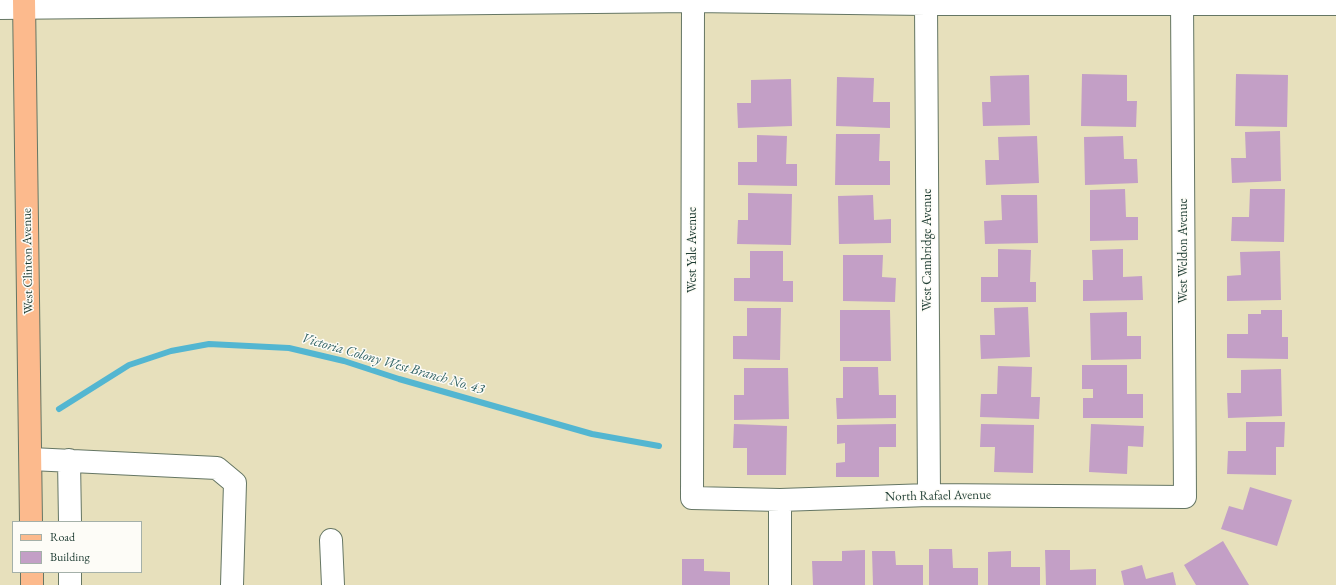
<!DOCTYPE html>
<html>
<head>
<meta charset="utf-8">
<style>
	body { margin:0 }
	#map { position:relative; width:1336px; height:585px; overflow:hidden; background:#e7e0bc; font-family:"EB Garamond",serif }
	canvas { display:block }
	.legend { position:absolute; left:12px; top:521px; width:130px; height:52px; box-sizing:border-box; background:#fdfcf7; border:1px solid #a4b0a9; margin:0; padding:5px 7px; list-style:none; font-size:12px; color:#1f3d34 }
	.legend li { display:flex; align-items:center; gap:8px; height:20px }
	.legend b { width:20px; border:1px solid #a4b0a9 }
</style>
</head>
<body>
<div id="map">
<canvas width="1336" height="585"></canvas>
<ul class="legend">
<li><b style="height:5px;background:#fcba8d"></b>Road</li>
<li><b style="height:11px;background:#c39fc6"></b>Building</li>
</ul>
</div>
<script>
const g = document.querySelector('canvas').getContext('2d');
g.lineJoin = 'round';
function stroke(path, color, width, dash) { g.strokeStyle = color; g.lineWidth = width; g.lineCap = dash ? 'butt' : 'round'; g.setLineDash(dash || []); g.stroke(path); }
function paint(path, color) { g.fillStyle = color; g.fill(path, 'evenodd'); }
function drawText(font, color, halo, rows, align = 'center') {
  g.font = font + ' "EB Garamond",serif'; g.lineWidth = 3; g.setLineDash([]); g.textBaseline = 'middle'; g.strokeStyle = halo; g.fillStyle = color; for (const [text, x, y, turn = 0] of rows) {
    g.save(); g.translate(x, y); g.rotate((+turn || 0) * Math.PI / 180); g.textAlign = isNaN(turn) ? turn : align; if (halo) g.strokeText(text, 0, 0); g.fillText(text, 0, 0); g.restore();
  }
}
stroke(new Path2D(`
	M59,409L129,365L171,351L209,344L289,348L344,361L399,379L592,434L659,446`), '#53b6d1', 6);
paint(new Path2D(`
	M1082,74L1127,75V101H1137L1136,127L1081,126Z
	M1236,74L1288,75L1287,127L1235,126Z
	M1029,75L1030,125L983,126L982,102H991L990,76Z
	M837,77L874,78L873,102H890V128L836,126Z
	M791,79L792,126L738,128L737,103H751V80Z
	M1280,131L1281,181L1232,183L1231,158H1246L1245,132Z
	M836,134H880L879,161H890V185H835Z
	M757,135L787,136L786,164H797V186L738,185V162H757Z
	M1037,136L1039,183L986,185L985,160H999L998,137Z
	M1123,136L1124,159H1137L1138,183L1085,185L1084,137Z
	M1125,189L1126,217H1138V240L1090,241V190Z
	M1250,189H1285L1284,242L1231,241L1232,217H1249Z
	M748,193L792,194L791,245L737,244L738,220H748Z
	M873,195L874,220L891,219V243L839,244L838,196Z
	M1001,195H1037L1038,243L985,244L984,221L1002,220Z
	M998,249L1031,250L1030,282H1036V302H981V277H998Z
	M1123,249V277L1142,276L1143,300L1083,301V280H1093L1092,250Z
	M750,251H783V281H793V302L734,301V278H750Z
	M1280,251L1281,300L1227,301V276L1241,275L1240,252Z
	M843,255H883L882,277L896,278L895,302L843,301Z
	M1028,307L1030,357L981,359L980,335H995L994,308Z
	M747,308H781L780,360L733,359V336H747Z
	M840,310H890L891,361H840Z
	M1261,310H1282V337H1288V359L1227,358V334H1248V314H1261Z
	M1127,312V336H1141V359L1091,360L1090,313Z
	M1082,365H1127V394H1143V418H1083V398H1093V389H1082Z
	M998,366L1032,367L1031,397H1040L1039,419L980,417L981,394H997Z
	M843,367H878L879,395H896V418L837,419L836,398H843Z
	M744,368H788L789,419L734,420V395H744Z
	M1281,369L1282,416L1228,418L1227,393H1241V370Z
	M1246,422H1285L1284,447H1276V475L1227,474L1228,451H1246Z
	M734,424L787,426L786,475H747V448H733Z
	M896,424V447H879V477H836V463L845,462V443L837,444V425Z
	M981,424L1034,425L1033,473L994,472L995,447H980Z
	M1091,424L1144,426L1143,447L1128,446L1127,474L1089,472Z
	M1250,487L1292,500L1277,546L1221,529L1229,506L1243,510Z
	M1223,541L1249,585H1196L1184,565Z
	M929,549H952L953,568H978V585H929Z
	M865,550V585H813L812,561H842V551Z
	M1045,550H1070V570L1096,569V585H1046Z
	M872,551H895L896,565H923V585H873Z
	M1011,551V567H1040V585H988V552Z
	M682,559H704V571L730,572V585H682Z
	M1142,565L1146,579L1173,572L1176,585H1124L1121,571Z`), '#c39fc6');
const minor = new Path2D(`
	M693,1L692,498L780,500L929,495L1185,497L1182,0
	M926,4L929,495
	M0,8L693,1L926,4H1336
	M31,459L217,468L235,483L232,585
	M69,460L70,522
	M780,500V585
	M331,540L333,585
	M70,572V585`);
const major = new Path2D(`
	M24,0L31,522
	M32,572V585`);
stroke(minor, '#657664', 24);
stroke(major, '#657664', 24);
stroke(minor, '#fff', 22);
stroke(major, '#fcba8d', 22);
drawText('13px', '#1f3d34', '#fdfcf7', [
	["West Yale Avenue",692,250,-90],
	["West Cambridge Avenue",927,250,-90],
	["West Weldon Avenue",1183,251,-90],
	["West Clinton Avenue",28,261,-91],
	["North Rafael Avenue",938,496,-1]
]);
drawText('italic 14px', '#2f6163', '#fdfcf7', [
	["Victoria Colony West Branch No. 43",393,364,16]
]);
</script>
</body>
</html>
